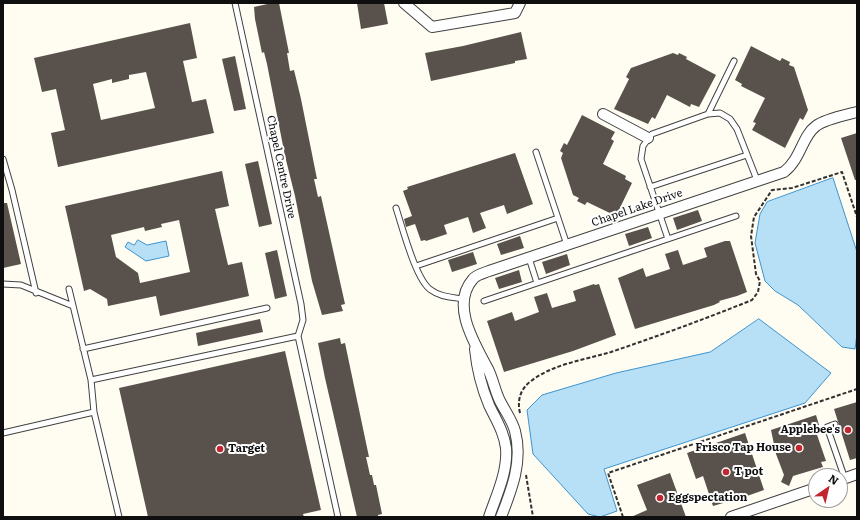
<!DOCTYPE html>
<html>
<head>
<meta charset="utf-8">
<style>
	body { margin:0 }
	#map { position:relative; width:860px; height:520px; overflow:hidden; background:#fffcf2; font-family:Literata,serif }
	canvas { display:block }
	.frame { position:absolute; inset:0; border:4px solid #0f0f0f; pointer-events:none }
	.north { position:absolute; left:808px; top:468px; width:40px; height:40px; box-sizing:border-box; background:#fff; border:1px solid #9f9f9f; border-radius:50%; rotate:34deg; font-size:11px; font-weight:700; line-height:16px; text-align:center; color:#0f0f0f }
	.north::after { content:''; display:block; margin:auto; width:14px; height:18px; background:#c1262e; clip-path:polygon(50% 0,100% 100%,50% 72%,0 100%) }
</style>
</head>
<body>
<div id="map">
<canvas width="860" height="520"></canvas>
<div class="frame"></div>
<div class="north">N</div>
</div>
<script>
const g = document.querySelector('canvas').getContext('2d');
g.lineJoin = 'round';
function paint(path, color) { g.fillStyle = color; g.fill(path, 'evenodd'); }
function stroke(path, color, width, dash) { g.strokeStyle = color; g.lineWidth = width; g.lineCap = dash ? 'butt' : 'round'; g.setLineDash(dash || []); g.stroke(path); }
function drawText(font, color, halo, rows, align = 'center') {
  g.font = font + ' Literata,serif'; g.lineWidth = 4; g.setLineDash([]); g.textBaseline = 'middle'; g.strokeStyle = halo; g.fillStyle = color; for (const [text, x, y, turn = 0] of rows) {
    g.save(); g.translate(x, y); g.rotate((+turn || 0) * Math.PI / 180); g.textAlign = isNaN(turn) ? turn : align; if (halo) g.strokeText(text, 0, 0); g.fillText(text, 0, 0); g.restore();
  }
}
const water = new Path2D(`
	M833,178L857,252V334L855,349L842,347L798,305L775,291L765,281L755,243L760,214L767,202Z
	M138,240L147,245L166,241L169,256L146,261L125,247L128,242L134,245Z
	M759,319L831,373L805,403L604,469L617,511L600,517L588,514L533,454L527,410L542,395L616,373L710,352Z`);
paint(water, '#b7dff6');
stroke(water, '#3d94ce', 1);
paint(new Path2D(`
	M272,3H279L289,53H287L290,71L294,70L301,99L317,179H314L318,197L321,196L345,304L341,305L343,311L322,315L312,281L295,196L285,156L267,64L264,52L262,53L255,19L254,7Z
	M357,3H384L388,24L361,29Z
	M190,23L197,58L183,61L192,102L206,99L214,133L58,167L51,133L65,130L56,89L42,92L34,58ZM146,72L155,108L101,120L93,84L112,79V83L129,79V75Z
	M521,32L527,59L515,61V63L431,81L425,53L463,46Z
	M751,46L780,61L782,58L790,62L789,65L794,67L808,110L803,120L800,118L785,148L752,130L756,123L753,122L765,98L741,86L742,84L735,80Z
	M673,53L678,55L679,53L687,57L686,59L716,75L699,107L691,104L690,107L667,95L655,119L652,117L648,124L614,109L629,79L626,77L631,68Z
	M235,56L246,109L234,111L222,59Z
	M582,115L615,132L611,139L614,141L603,164L626,176L625,179L632,183L616,216L587,202L585,205L577,201L579,198L573,195L561,158L563,153L560,151L564,143L567,145Z
	M857,133V180H855L841,138Z
	M515,153L533,204L507,214L504,205L480,213L486,228L473,233L468,217L444,225L447,234L426,241L425,240L421,241L415,224L406,227L404,219L412,216L403,191L408,189L407,187Z
	M258,161L272,224L259,227L245,164Z
	M222,171L229,206L215,209L228,265L242,262L249,296L160,316L156,296L108,306L107,299L90,289L84,291L65,206ZM179,220L190,272L140,283L138,273L116,257L111,235L144,227L145,231L162,227L161,224Z
	M3,203H7L21,264L3,268Z
	M698,210L702,221L677,230L673,218Z
	M648,227L652,238L629,246L625,234Z
	M520,236L524,248L501,255L497,244Z
	M725,241H730L747,292L737,296L719,301L720,302L714,305L635,329L618,278L643,268L646,277L670,269L665,254L678,250L683,265L707,257L704,248Z
	M277,250L287,296L275,299L265,253Z
	M473,252L477,264L452,272L448,260Z
	M567,254L570,265L546,274L542,262Z
	M519,270L522,282L499,289L495,278Z
	M594,284L595,285L599,284L616,335L573,351L504,372L487,321L512,312L515,321L539,312L534,297L547,293L552,308L576,301L573,291Z
	M260,319L263,332L198,346L196,333Z
	M340,338L341,344L345,343L369,457H366L370,475H372L374,485H376L382,514L378,515V517H357L325,378L318,343Z
	M285,351L321,510L303,514L304,517H148L119,388Z
	M857,402V458L850,460L834,409Z
	M816,415L819,425L814,426L826,461L821,462L823,467L793,476L789,486L781,482L784,475L776,454L771,430Z
	M745,433L764,490L730,502V501L713,506L703,476L696,479L687,453Z
	M670,473L686,517H631L647,510L637,485Z`), '#58514c');
const lane = new Path2D(`
	M235,3L301,304L303,320L298,336L338,517
	M708,114L734,61
	M536,152L567,245
	M3,159L12,190L36,293
	M650,187L747,155
	M396,208C402,226 416,281 431,290C440,297 452,297 463,299
	M668,239L641,159L643,146L652,134L708,114L720,113L730,119L737,129L757,180
	M529,258L537,283
	M416,266L558,218
	M3,284L21,285L73,306
	M69,289L91,380L94,412L119,517
	M484,301L736,216
	M83,349L267,308
	M91,380L298,336
	M835,424L827,427L845,479
	M3,433L94,412`);
const street = new Path2D(`
	M404,3L432,27L515,13L520,3
	M603,114L648,138
	M475,349C477,369 481,386 489,405C496,420 504,432 506,448C508,472 496,496 489,517
	M840,480L857,474
	M501,517C512,489 523,461 515,431C512,420 505,411 500,401C495,391 493,379 488,369C475,344 450,305 473,279C476,275 484,273 489,271L784,172C801,159 802,136 816,126C825,119 846,115 857,112
	M731,517L816,488`);
stroke(lane, '#424242', 7);
stroke(street, '#424242', 12);
stroke(new Path2D(`
	M520,413C517,401 520,389 531,381C553,364 584,360 611,352C658,336 705,319 752,300L758,292L760,281L756,274L751,236L754,217L772,190L792,188L842,172L857,217
	M526,475L533,517
	M623,517L608,473L857,389`), '#313131', 2, [4, 2]);
stroke(lane, '#fff', 5);
stroke(street, '#fff', 10);
for (const [x, y, r, color] of [
	[848,430,4,"#c1262e"],
	[799,448,4,"#c1262e"],
	[220,449,4,"#c1262e"],
	[726,472,4,"#c1262e"],
	[660,498,4,"#c1262e"]
]) { const dot = new Path2D(); dot.arc(x, y, r, 0, 2 * Math.PI); g.fillStyle = color; g.fill(dot); stroke(dot, '#fff', 1.5); }
drawText('11px', '#0f0f0f', '#fff', [
	["Chapel Centre Drive",281,167,78],
	["Chapel Lake Drive",637,208,-19]
]);
drawText('bold 11px', '#0f0f0f', '#fff', [
	["Applebee's",840,430,"right"],
	["Frisco Tap House",791,448,"right"],
	["Target",228,449],
	["T pot",734,472],
	["Eggspectation",668,498]
], 'left');
</script>
</body>
</html>
